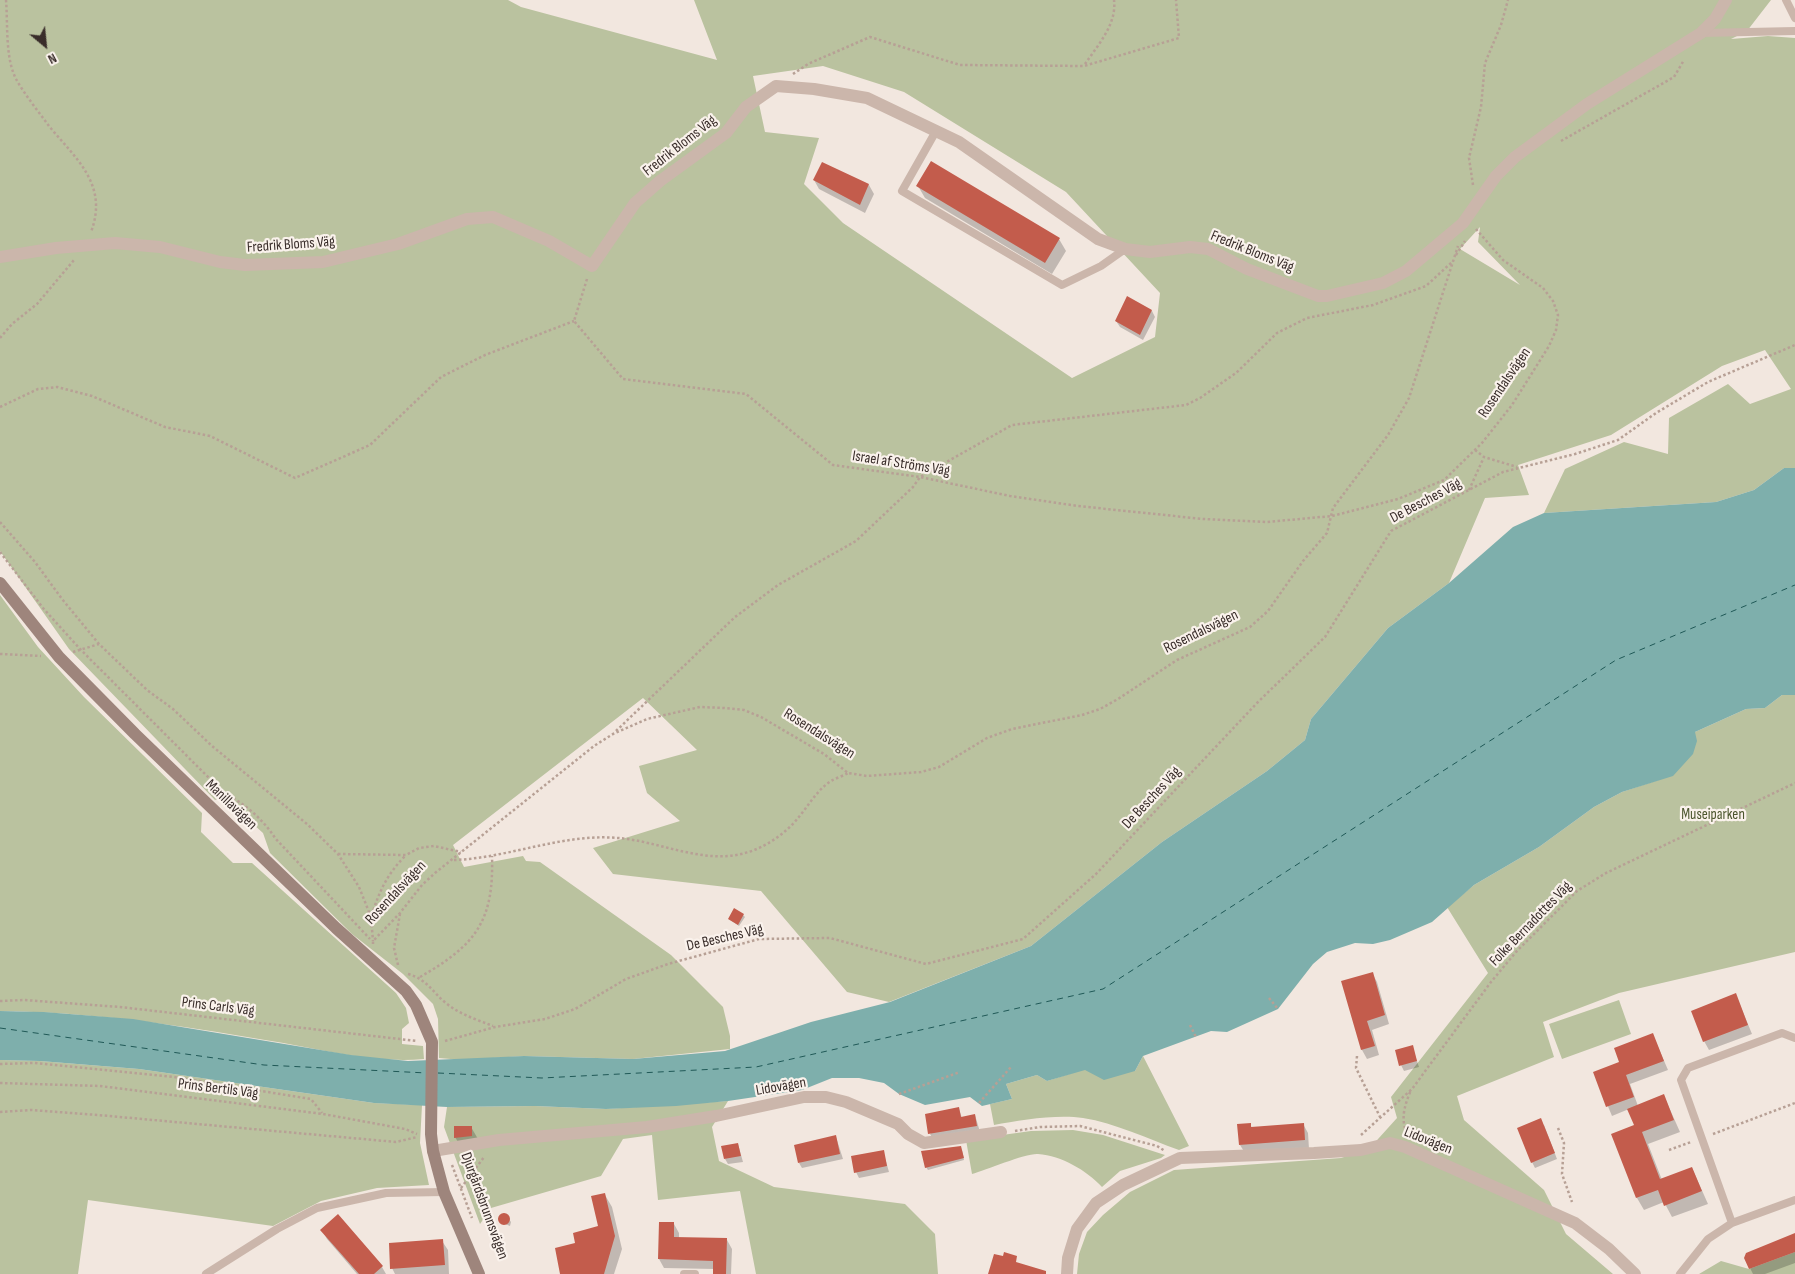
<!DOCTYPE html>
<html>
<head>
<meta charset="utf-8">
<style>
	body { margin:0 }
	#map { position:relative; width:1795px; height:1274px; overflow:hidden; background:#f2e7df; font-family:"Sofia Sans Condensed",sans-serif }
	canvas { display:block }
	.north { position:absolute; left:20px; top:20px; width:50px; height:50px; -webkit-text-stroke:4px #faf2ec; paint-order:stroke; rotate:152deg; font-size:14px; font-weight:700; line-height:20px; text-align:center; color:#392d2a }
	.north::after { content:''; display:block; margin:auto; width:18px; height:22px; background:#392d2a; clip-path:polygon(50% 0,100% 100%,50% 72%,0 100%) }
</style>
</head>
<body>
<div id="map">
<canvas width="1795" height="1274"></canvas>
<div class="north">N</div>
</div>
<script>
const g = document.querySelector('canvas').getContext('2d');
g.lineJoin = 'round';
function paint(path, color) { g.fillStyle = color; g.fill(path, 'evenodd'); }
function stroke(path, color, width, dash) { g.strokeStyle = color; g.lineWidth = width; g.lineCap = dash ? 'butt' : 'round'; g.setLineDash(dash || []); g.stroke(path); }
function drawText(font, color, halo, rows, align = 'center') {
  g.font = font + ' "Sofia Sans Condensed",sans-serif'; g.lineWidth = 4.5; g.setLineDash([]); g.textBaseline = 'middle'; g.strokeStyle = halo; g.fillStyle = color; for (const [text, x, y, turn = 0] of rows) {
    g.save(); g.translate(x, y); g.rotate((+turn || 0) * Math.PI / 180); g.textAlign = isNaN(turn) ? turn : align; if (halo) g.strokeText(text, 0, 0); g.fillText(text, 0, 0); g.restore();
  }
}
paint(new Path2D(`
	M0,0H508L521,7L717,60L694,0H1771L1747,31L1731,39L1768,36L1795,38V468H1784L1754,490L1716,502L1544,513L1565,469L1624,442L1668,454L1669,418L1728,384L1750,404L1791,389L1765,350L1722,366L1611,435L1518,465L1529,495L1485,498L1449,583L1388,628L1311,719L1305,740L1267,771L1162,842L1031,946L889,1002L847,992L761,891L613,874L593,848L680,821L647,793L639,766L697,750L643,698L453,845L464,867L523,856L526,861L540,862L671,955L723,1007L730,1036V1049L633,1059L524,1056L462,1060L439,1058L438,1019L433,1004L403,974L352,934L270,853L263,833L223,797L215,800L69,649L0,551ZM823,66L904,92L1066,192L1160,293L1155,337L1072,378L843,223L804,184L819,138L765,132L753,76ZM1480,227L1478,242L1520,285L1460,249Z
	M0,595L38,647L84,697L202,813L201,832L233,863H252L396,993L406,1008L409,1023L402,1029V1044L423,1046L424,1059C371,1064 317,1048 265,1040C177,1025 90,1012 0,1011Z
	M1782,695H1795V952L1619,993L1543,1022L1554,1057L1457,1096L1464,1120L1544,1190L1566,1234L1613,1274H1077L1079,1254L1087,1232L1103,1215L1130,1192L1174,1170L1341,1158L1369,1149L1397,1118L1391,1097L1488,973L1447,907L1474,885L1539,847L1594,807L1622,792L1673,775L1695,732L1746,709L1765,708Z
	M1619,1000L1631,1034L1562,1059L1549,1024Z
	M1143,1056L1189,1146L1179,1150C1148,1139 1115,1123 1083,1118C1058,1114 1019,1120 994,1125L990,1104L1012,1099L1006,1084L1037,1075L1047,1081L1085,1069L1135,1071Z
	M0,1060L40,1061L139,1069L374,1103L422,1105L420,1143L429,1185L377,1188L321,1201L273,1226L88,1200L78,1274H0Z
	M728,1101L712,1127L719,1161L774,1187L905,1204L935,1234L938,1274H756L740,1191L658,1200L652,1135L623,1139L601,1176L491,1208L480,1224L444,1127L447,1107L535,1106L606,1109Z
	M1073,1130L1103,1135L1165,1155L1161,1158L1120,1171L1102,1187C1086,1170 1062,1156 1038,1154C1026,1153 986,1170 972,1174L966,1140L1031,1131Z
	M1795,1252V1274H1699L1721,1261L1749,1269Z`), '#bac29f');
paint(new Path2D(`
	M1784,468H1795V695H1782L1765,708L1746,709L1695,732L1697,741L1693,754L1673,776L1622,792L1594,807L1539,847L1474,885L1432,922L1390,940L1373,944L1355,943L1327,952L1313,964L1278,1009L1227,1032L1211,1031L1143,1056L1135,1071L1104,1080L1085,1070L1047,1081L1037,1075L1006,1084L1012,1099L982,1106L970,1097L925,1105L899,1094L884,1083L859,1078H832L802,1090L728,1101L676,1106L606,1109L535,1106L447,1107L374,1103L139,1069L40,1061L0,1060V1011L44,1012L133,1019L351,1055L408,1061L524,1056L633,1059L725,1051L811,1022L890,1002L1031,946L1162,842L1267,771L1305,740L1311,719L1388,628L1449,583L1513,527L1544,513L1716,502L1754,490Z`), '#7eafac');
paint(new Path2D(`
	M822,164L869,185L874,194L865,213L819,189L814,180Z
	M918,186L1059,239L1066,251L1052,274L925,198Z
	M1128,298L1152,311L1155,317L1143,340L1120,327L1116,321Z
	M743,915L745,917L739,926L729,919Z
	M1372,973L1377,982L1389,1024L1372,1030L1379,1055L1367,1059L1362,1050L1342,982Z
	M1736,995L1752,1034L1709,1050L1704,1041Z
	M1653,1035L1668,1070L1630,1084L1638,1106L1664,1096L1680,1132L1648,1144L1662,1180L1692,1168L1708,1204L1672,1217L1664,1202L1644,1210L1637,1198L1613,1134L1635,1126L1629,1109L1612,1116L1594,1073L1621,1063Z
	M1412,1046L1419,1067L1404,1071L1401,1065Z
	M959,1109L962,1118L975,1115L980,1132L933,1139L930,1134Z
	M1250,1124L1252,1128L1303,1124L1308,1133L1309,1149L1245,1153L1240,1145Z
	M1544,1125L1557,1159L1535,1168L1532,1162Z
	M471,1127L478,1139L462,1149L455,1137Z
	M836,1137L843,1159L802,1168L799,1163Z
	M738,1144L743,1162L728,1164L725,1159Z
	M962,1150L964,1160L928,1170L926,1167Z
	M883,1151L889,1172L859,1178L856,1172Z
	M605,1195L612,1207L622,1249L614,1274H561L577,1244L600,1227Z
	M504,1213L511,1222L510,1226L500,1222L501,1215Z
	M338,1216L382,1267L386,1274H357L327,1239L322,1230Z
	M674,1224L679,1233V1238L727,1240L732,1249L731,1274H737H714V1269L664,1268L659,1259Z
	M1795,1235V1263L1765,1274H1753L1745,1258Z
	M442,1241L448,1250L449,1274H395L392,1268Z`), '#0003');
stroke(new Path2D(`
	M0,1028L264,1065L427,1073
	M438,1073L542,1078L756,1067L1103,989L1616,660L1795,585`), '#205957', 1, [6, 5]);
paint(new Path2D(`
	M931,161L1060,238L1045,263L916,186Z
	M822,162L869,184L860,205L813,180Z
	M1127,296L1152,310L1140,335L1115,321Z
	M734,908L744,914L738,925L728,919Z
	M1373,972L1385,1015L1367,1021L1375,1046L1361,1050L1341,981Z
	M1736,993L1748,1025L1703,1042L1691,1011Z
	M1653,1033L1664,1061L1626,1075L1634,1097L1606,1107L1593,1072L1619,1062L1614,1048Z
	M1413,1045L1417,1061L1399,1066L1395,1050Z
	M1664,1094L1674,1120L1642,1132L1660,1179L1692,1167L1702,1191L1664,1206L1658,1190L1636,1198L1611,1134L1634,1125L1627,1109Z
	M959,1107L961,1117L975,1114L977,1126L928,1134L925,1114Z
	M1541,1118L1555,1153L1531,1163L1517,1128Z
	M1251,1123V1127L1304,1123L1305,1140L1239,1145L1237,1124Z
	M454,1126H472V1136L454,1138Z
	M836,1135L840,1154L798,1163L794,1145Z
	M738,1143L741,1156L724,1159L721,1146Z
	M961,1146L964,1158L925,1168L921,1151Z
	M884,1150L887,1166L854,1173L851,1156Z
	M605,1193L615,1236L604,1274H560L555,1248L575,1243L573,1233L598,1226L591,1196Z
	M498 1219a6 6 0 1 1 12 0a6 6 0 1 1-12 0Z
	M338,1214L383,1266L374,1274H359L320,1230Z
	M659,1222H674V1237L727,1238L726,1274H713V1261L658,1259Z
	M1795,1233V1252L1749,1269L1744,1258L1746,1253Z
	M443,1239L445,1265L390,1269L389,1243Z
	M1004,1252L1017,1256L1016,1262L1046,1271V1274H988L994,1254L1003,1256Z`), '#c35c4c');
stroke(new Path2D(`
	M6,0C8,25 5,57 16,79C25,95 38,111 49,126C75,158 109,184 91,232
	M1085,64C1098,45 1117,24 1114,0
	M793,74L808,64L870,37L960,65L1084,66L1179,38L1176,0
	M1561,141L1674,77L1684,60
	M1473,185L1469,158L1481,107L1485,63L1501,25L1508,0
	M1456,255L1465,241
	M587,279L574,321L623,379L746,394L833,465L920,477L1010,496L1078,506L1203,519L1267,522L1332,516L1398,499L1444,480L1482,443L1512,405L1549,346L1556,330L1558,315L1553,301L1543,288L1503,260L1476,229
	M0,338L12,324L37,304L74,260
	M0,407L38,389L57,387L92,396L165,427L210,436L295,478L370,445L441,377L485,355L574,321
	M1475,450L1484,457L1517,467
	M1469,490L1484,457
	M0,522L35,562L62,599L99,644L147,690L173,709L212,746L307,824L338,854L359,887L371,917L373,941
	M0,552L43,608L80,649L224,793C244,803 263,819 275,838L370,939
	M73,652L99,644
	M0,654L41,656
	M616,731L735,617L778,585L856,541L913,487L920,477L1012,425L1186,405L1200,398L1236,373L1277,333L1307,318L1373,305L1426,286L1452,262
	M338,854L406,855L419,848L434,846L461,852
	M454,860C509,858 563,833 618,838C659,841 704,865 745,853C765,848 786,833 798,818C809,805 817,790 831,781C836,778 843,776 848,773
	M372,915C379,891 388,873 406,855
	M373,944V941L400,913L422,885L435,873L594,746L613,734L647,719L700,707L724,708L744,710L761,717L824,754L848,773L867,776L921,772L939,767L987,738L1012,729L1082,715L1100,709L1118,699L1177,660L1250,627L1268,611L1303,561L1327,533L1333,508L1388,435L1409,398L1458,246
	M398,965L394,948L400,914
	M408,974C427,979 433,993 447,1004C461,1015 478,1020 493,1026
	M420,977C476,945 494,921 492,856
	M1269,998L1278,1009
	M0,1001L24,1000L120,1007L417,1041
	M1190,1025L1196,1037
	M445,1041L495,1027L545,1019L575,1009L626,979L668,964L759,939L830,938L926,964L1023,939L1096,874L1257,703L1325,637L1391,531L1503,472L1575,454L1618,440L1656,413L1708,382L1795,345
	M1357,1056L1356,1068L1381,1119
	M0,1064L34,1063L174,1077L311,1099L322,1113
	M0,1083L100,1086L323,1114L405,1129L417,1134
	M899,1094L960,1072
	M979,1103L1011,1067
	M0,1112L31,1110L98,1115L396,1142L417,1137
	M1558,1128L1564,1143L1562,1174L1572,1202
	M1015,1131L1040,1127L1080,1126L1157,1146L1165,1151
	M1407,1133C1400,1119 1405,1104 1411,1090
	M1713,1134L1795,1103
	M1361,1135L1412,1089L1491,982L1516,952L1577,891L1606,873L1795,783
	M1669,1150L1691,1142
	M452,1165L472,1218
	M461,1188L484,1157`), '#b7a095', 2.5, [2.5, 2.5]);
stroke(new Path2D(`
	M1786,0L1795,18
	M1701,33L1795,31
	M936,131L902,191L1062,285L1101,266L1125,249
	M1732,1223L1681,1080L1688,1068L1782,1033L1795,1038
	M206,1274L277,1229L317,1208L386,1193L444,1192
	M684,1274H695
	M1680,1274L1708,1239L1732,1223L1795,1200`), '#cbb6ab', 8);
stroke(new Path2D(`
	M0,257L56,248L115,243L160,247L220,262L245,265L323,262L398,244L467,219L493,217L549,241L592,266L635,203L660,181L726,133L746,107L776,86L814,89L867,98L959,142L1098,239L1125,249L1150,252L1190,247L1208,249L1247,269L1318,296H1327L1383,283L1406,271L1463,223L1496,176L1515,157L1587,104L1701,33L1715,19L1726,0
	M433,1151L499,1140L647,1127L716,1116L804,1097H826L846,1102L898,1124L908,1134L924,1143L1001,1132
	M1067,1274L1068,1258L1077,1229L1096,1203L1123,1185L1180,1158L1314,1153L1361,1150L1390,1143L1405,1147L1575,1223L1609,1249L1635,1274`), '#cbb6ab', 12);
stroke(new Path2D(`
	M0,583L59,657L135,734L336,928L406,991L416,1005L432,1042L431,1134L433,1151L444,1192L479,1274`), '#9e857c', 12);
drawText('15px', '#392d2a', '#faf2ec', [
	["Fredrik Bloms Väg",680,146,-38],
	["Fredrik Bloms Väg",291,245,-4],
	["Fredrik Bloms Väg",1252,252,22],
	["Rosendalsvägen",1505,383,-56],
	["Israel af Ströms Väg",901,464,9],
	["De Besches Väg",1426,501,-28],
	["Rosendalsvägen",1201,632,-26],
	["Rosendalsvägen",819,734,32],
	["De Besches Väg",1152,798,-47],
	["Manillavägen",231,805,44],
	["Rosendalsvägen",396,893,-47],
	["Folke Bernadottes Väg",1531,924,-46],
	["De Besches Väg",725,938,-13],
	["Prins Carls Väg",218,1007,7],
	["Lidovägen",781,1087,-10],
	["Prins Bertils Väg",218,1089,7],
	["Lidovägen",1428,1141,22],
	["Djurgårdsbrunnsvägen",484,1206,70]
]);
drawText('15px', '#4c562e', '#faf2ec', [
	["Museiparken",1713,815]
]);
</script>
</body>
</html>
